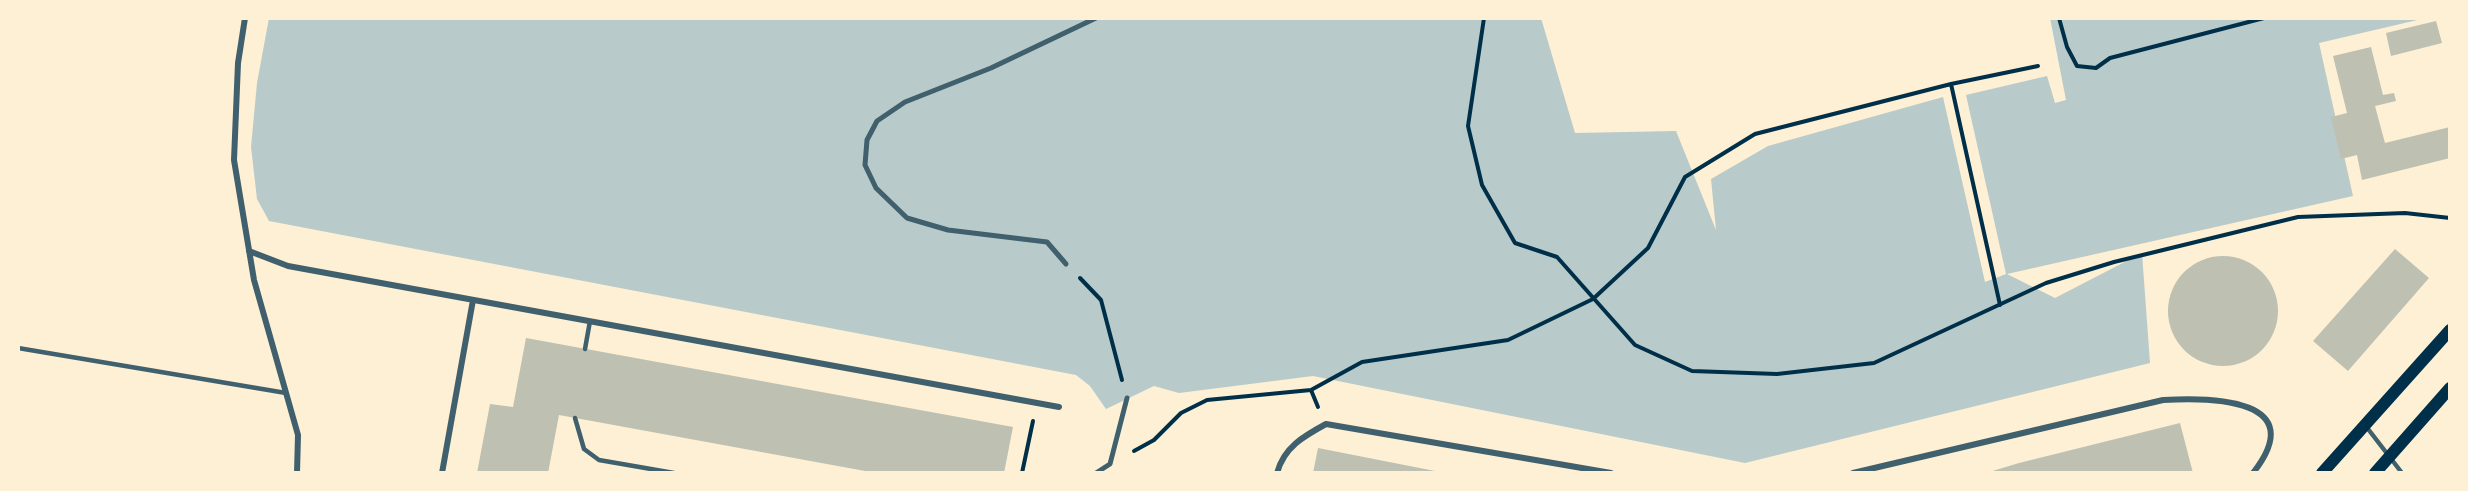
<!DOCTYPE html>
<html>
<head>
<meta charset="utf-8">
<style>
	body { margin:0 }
	#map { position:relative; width:2468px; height:491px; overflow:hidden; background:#fdf0d5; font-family:"PT Serif",serif }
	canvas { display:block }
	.frame { position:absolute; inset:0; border:20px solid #fdf0d5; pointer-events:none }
</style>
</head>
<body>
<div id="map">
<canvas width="2468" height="491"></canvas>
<div class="frame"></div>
</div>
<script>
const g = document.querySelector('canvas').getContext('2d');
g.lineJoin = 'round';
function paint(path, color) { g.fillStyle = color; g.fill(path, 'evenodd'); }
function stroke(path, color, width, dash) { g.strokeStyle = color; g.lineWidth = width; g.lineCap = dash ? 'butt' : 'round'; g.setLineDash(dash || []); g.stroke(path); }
paint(new Path2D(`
	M269,18H1541L1575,133L1676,131L1716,230L1711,179L1768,146L1943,97L1985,282L2006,274L1966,95L2047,76L2055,103L2066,100L2050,18H2426L2319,43L2353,196L2007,274L2055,298L2142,253L2150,363L1745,463L1313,376L1179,393L1154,386L1106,409L1090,386L1076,375L269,221L257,199L251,147L257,83Z`), '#b9caca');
paint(new Path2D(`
	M2436,21L2442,43L2391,56L2386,33Z
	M2371,47L2383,95L2394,93L2396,101L2375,106L2385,143L2450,127V158L2362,180L2357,155L2341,159L2331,117L2347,113L2333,56Z
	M2395,249L2429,278L2348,371L2313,341Z
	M2168 311a55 55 0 1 1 110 0a55 55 0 1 1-110 0Z
	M526,338L1013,427L1004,473H876L559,415L548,473H477L490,404L513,407Z
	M2180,423L2193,473H1986L2019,463Z
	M1318,448L1440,472V473H1313Z`), '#bec0b2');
stroke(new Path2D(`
	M1484,18L1468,126L1482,185L1515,243L1557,257L1635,345L1692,371L1777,374L1874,363L2046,283L2114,262L2298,217L2405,213L2450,218
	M2059,18L2067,47L2077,66L2096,68L2110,58L2264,18
	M1951,84L2000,305
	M1080,278L1101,300L1122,380
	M1311,390L1318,407
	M1134,451L1154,440L1181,413L1207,400L1311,390L1362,362L1508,340L1593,299L1648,248L1685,177L1755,134L1951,84L2038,66
	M1022,473L1033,421`), '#003049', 4);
stroke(new Path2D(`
	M18,348L286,393
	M585,349L590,321
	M575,418L584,449L599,460L674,473
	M2365,425L2402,473`), '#3f606c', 4.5);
stroke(new Path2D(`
	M1066,264L1047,242L948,230L907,218L876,188L865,165L867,140L877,121L905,102L991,68L1096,18
	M1096,473L1110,464L1127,398`), '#3f606c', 5);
stroke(new Path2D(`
	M245,18L238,63L234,160L254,280L298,435L297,473
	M249,251L288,266L1059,407
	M442,473L473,300
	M1277,473C1284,447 1304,436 1326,424L1611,473
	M1853,473L2163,400C2213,397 2311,399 2253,473`), '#3f606c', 6);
stroke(new Path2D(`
	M2322,473L2450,330
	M2375,473L2450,388`), '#003049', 12);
</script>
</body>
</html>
